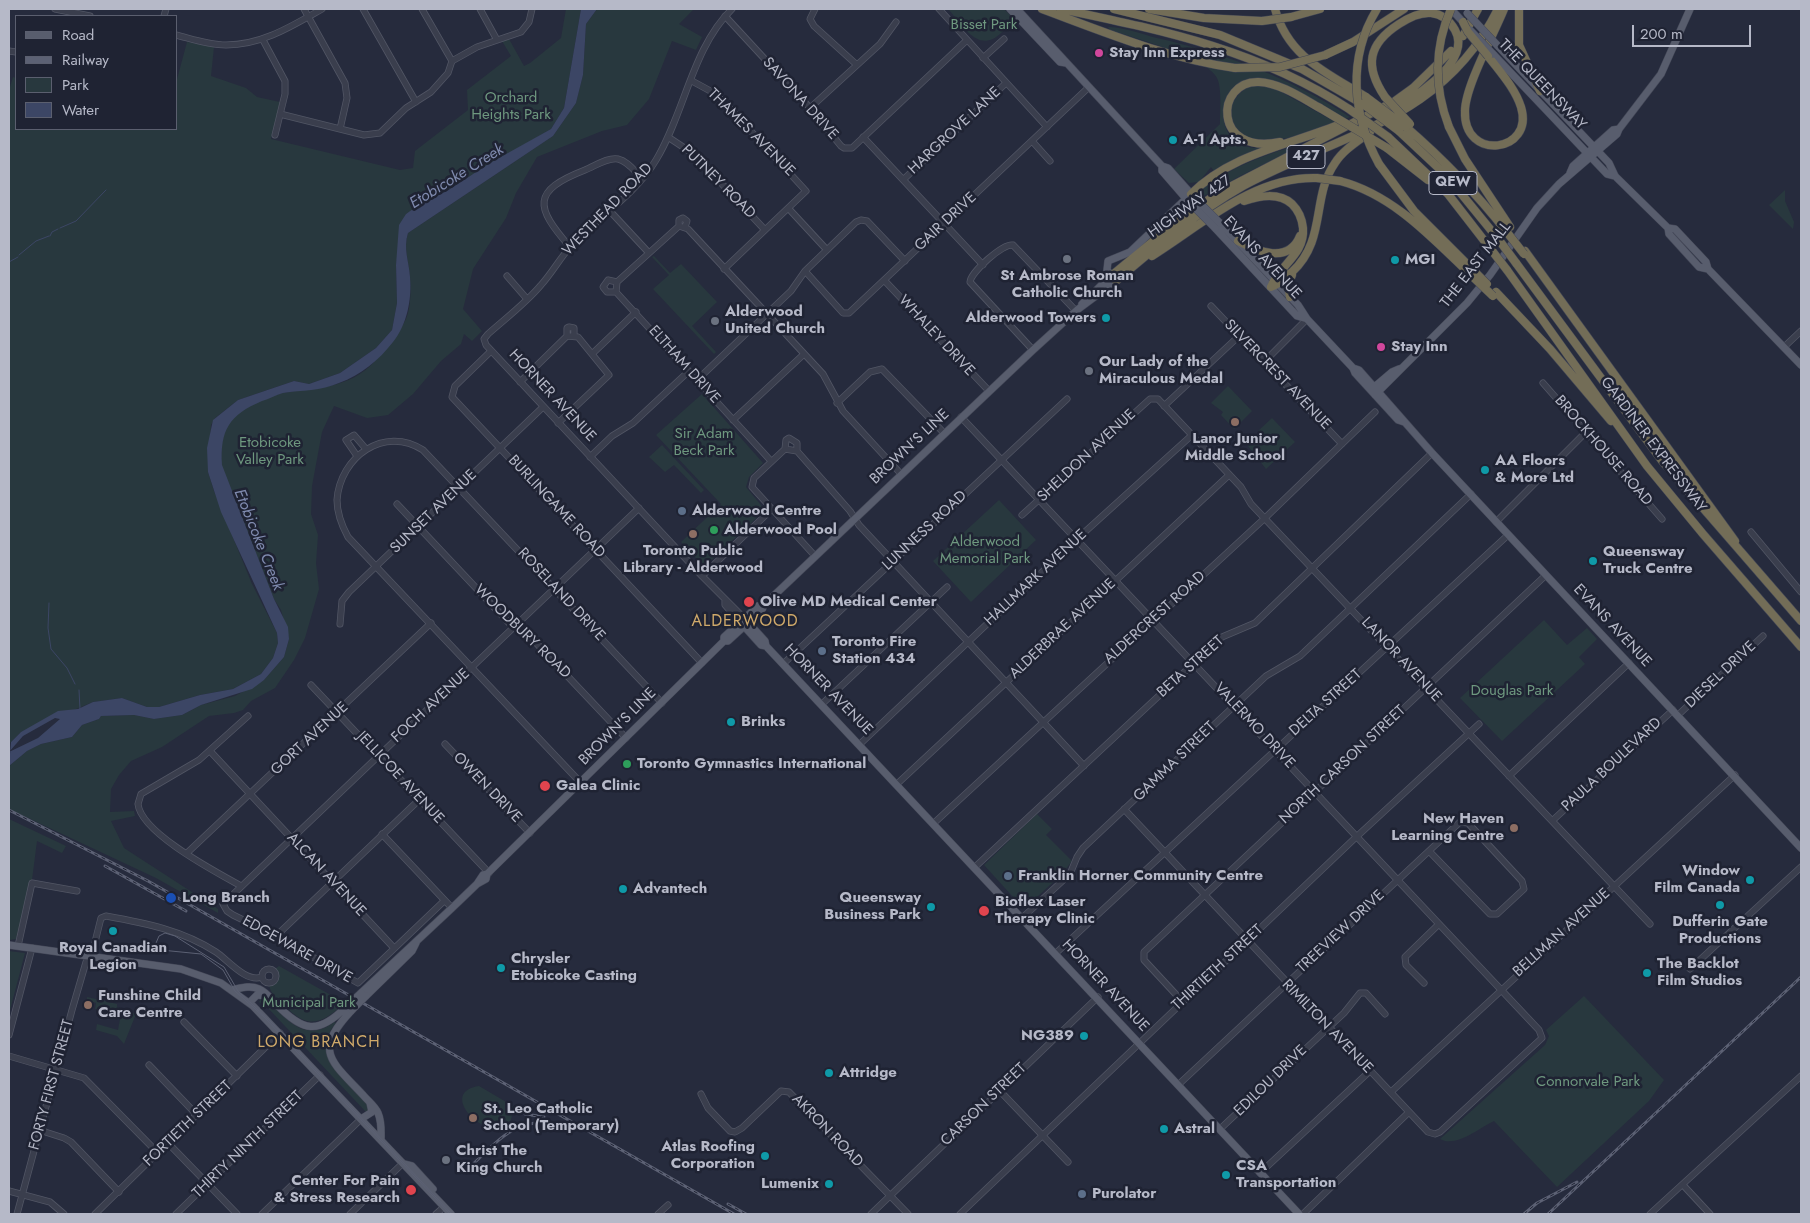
<!DOCTYPE html>
<html>
<head>
<meta charset="utf-8">
<style>
	body { margin:0 }
	#map { position:relative; width:1810px; height:1223px; overflow:hidden; background:#262b3d; font-family:Jost,sans-serif }
	canvas { display:block }
	.frame { position:absolute; inset:0; border:10px solid #b6b9c8; pointer-events:none }
	.legend { position:absolute; left:15px; top:15px; width:162px; height:115px; box-sizing:border-box; background:#1f2333; border:1px solid #5b5f6f; margin:0; padding:6px 9px; list-style:none; font-size:15px; color:#b6b9c8 }
	.legend li { display:flex; align-items:center; gap:10px; height:25px }
	.legend b { width:25px; border:1px solid #5b5f6f }
	.scale { position:absolute; left:1632px; top:25px; width:119px; height:22px; box-sizing:border-box; border:2px solid #b6b9c8; border-top:0; padding-left:6px; font-size:15px; line-height:18px; white-space:nowrap; color:#b6b9c8; -webkit-text-stroke:4px #1f2333; paint-order:stroke }
</style>
</head>
<body>
<div id="map">
<canvas width="1810" height="1223"></canvas>
<div class="frame"></div>
<ul class="legend">
<li><b style="height:6px;background:#585d6d"></b>Road</li>
<li><b style="height:6px;background:#5c6174"></b>Railway</li>
<li><b style="height:14px;background:#28383e"></b>Park</li>
<li><b style="height:14px;background:#3c4665"></b>Water</li>
</ul>
<div class="scale">200 m</div>
</div>
<script>
const g = document.querySelector('canvas').getContext('2d');
g.lineJoin = 'round';
function paint(path, color) { g.fillStyle = color; g.fill(path, 'evenodd'); }
function stroke(path, color, width, dash) { g.strokeStyle = color; g.lineWidth = width; g.lineCap = dash ? 'butt' : 'round'; g.setLineDash(dash || []); g.stroke(path); }
function drawText(font, color, halo, rows, align = 'center') {
  g.font = font + ' Jost,sans-serif'; g.lineWidth = 5; g.setLineDash([]); g.textBaseline = 'middle'; g.strokeStyle = halo; g.fillStyle = color; for (const [text, x, y, turn = 0] of rows) {
    g.save(); g.translate(x, y); g.rotate((+turn || 0) * Math.PI / 180); g.textAlign = isNaN(turn) ? turn : align; if (halo) g.strokeText(text, 0, 0); g.fillText(text, 0, 0); g.restore();
  }
}
paint(new Path2D(`
	M566,9H581L564,108L551,129L406,214L396,265L397,303L392,330L376,348L340,373L309,384L294,381L238,400L215,418L211,425L208,472L214,491L252,584L277,633L278,643L273,658L261,674L233,689L200,695L159,707H147L122,698L93,702L21,732L9,744V90L13,77L16,78V129H176V83L187,42L214,47L211,76L246,88L257,97L280,102L271,139L400,170L413,168L415,151L468,110L467,90L511,56L502,41L509,39L524,66L530,63L561,38Z
	M597,9H694L679,24L702,37L696,50L672,41L649,99L627,125L602,131L537,157L516,193L506,218L473,269L463,309L482,331L472,341L464,334L461,344L441,361L413,394L388,415L367,418L334,406L322,432L312,486L311,514L318,535L316,563L319,589L305,638L294,660L275,688L251,701L243,710L234,713L209,716L162,747L131,761L119,775L111,789L110,812L134,811L135,816L111,821L124,848L218,909V913L156,878L9,809V766L27,751L41,744L72,737L82,725L99,719L101,716L134,715L154,719L182,715L201,705L235,696L264,680L284,657L289,639L281,610L274,599L221,465C221,452 221,436 227,424C236,408 266,397 283,393C315,387 350,389 374,362C385,350 399,333 406,319C411,308 411,289 410,277C409,261 403,249 408,233L553,136L576,103L583,75L586,24Z
	M948,9H1004L1010,15L1009,26C1006,31 1005,30 1001,33C978,55 963,25 948,9Z
	M1108,27C1124,27 1141,34 1157,38C1227,54 1290,78 1350,117L1343,120C1328,113 1269,80 1257,79C1217,76 1207,149 1260,148L1261,150L1236,159L1214,171L1211,167L1199,182L1189,183L1174,169L1220,124C1220,113 1222,87 1217,78C1208,58 1132,37 1110,30Z
	M1253,85L1274,88L1337,123C1310,133 1281,143 1253,140C1249,140 1246,137 1243,135C1220,119 1231,94 1253,85Z
	M1298,145L1299,147L1240,176L1202,197L1198,192C1229,168 1261,156 1298,145Z
	M1785,190V201L1794,222L1793,229L1769,205Z
	M654,256L670,273L681,264L717,302L692,326L716,352L714,354L653,289L669,275L652,257Z
	M1228,386L1252,411L1234,429L1221,415L1223,412L1211,403Z
	M702,394L763,463L749,477L746,487L765,510L704,567L681,542L721,504L656,435Z
	M1272,418L1295,442L1266,469L1248,446L1262,435L1258,431Z
	M662,445L704,490L701,493L674,465L665,472L649,457Z
	M999,500L1036,540L971,602L933,561Z
	M1544,620L1567,645L1587,628L1597,639L1579,657L1585,664L1502,741L1460,698Z
	M1037,814L1052,829L1046,835L1072,861L1062,874L1024,909L984,865Z
	M9,819L66,846L62,853L37,841L32,880L16,939L10,940Z
	M9,951L25,953L9,1014Z
	M279,966L345,1003C322,1023 309,1031 285,1006C278,999 271,995 269,985L277,981L278,975L275,969Z
	M1584,996L1664,1080L1649,1101L1557,1187L1494,1121C1479,1128 1456,1148 1440,1139L1545,1045L1549,1036L1546,1030Z
	M87,997L117,1004V1007L136,1014L124,1044L117,1036L96,1030L97,1024L118,1030L120,1019L118,1015L95,1009L96,1003L87,1000Z
	M262,998L266,999C286,1019 305,1044 334,1022L336,1023C309,1054 347,1082 368,1104V1111L366,1112L266,1006L259,1002Z
	M479,1086L518,1109L516,1112L513,1110L511,1120L504,1128C480,1136 439,1092 479,1086Z`), '#28383e');
paint(new Path2D(`
	M581,9H597L586,24L583,75L576,103L553,136L408,233C403,249 409,261 410,277C412,299 407,325 393,342C379,360 361,375 339,383C321,391 302,390 283,393C276,395 269,399 262,401C229,415 220,430 222,465L274,599L288,627L289,639L284,657L264,680L252,689L201,705L182,715L154,719L134,715L101,716L99,719L82,725L72,737L41,744L27,751L9,766L11,742L21,732L58,711L78,709L93,702L122,698L147,707H159L200,695L233,689L261,674L273,658L278,643L277,633L221,512L208,472L207,448L213,420L238,400L294,381L309,384L340,373L376,348L392,330L397,303L396,265L399,225L406,214L420,204L447,191L490,163L551,129L564,108ZM55,718L60,719L38,738L9,752L23,736Z`), '#3c4665');
stroke(new Path2D(`
	M60,228L76,221L106,190
	M50,236L52,232L58,229
	M19,255L36,241L49,236
	M9,262L18,257
	M49,603L48,628L51,649L67,668L75,684
	M79,690L80,709`), '#3c4665', 1);
const minor = new Path2D(`
	M55,9L90,16
	M304,9L345,83L347,98L340,129
	M363,9L416,102
	M422,9L452,61
	M480,9L497,40
	M732,9C692,48 685,112 656,160C636,194 598,218 571,246C560,258 552,273 541,285C526,303 506,318 488,334L484,339L486,345L702,576L744,618
	M815,9L810,19L814,26L857,65
	M939,9L1047,127
	M164,16L166,9
	M725,16L810,108L841,146L844,148H852L967,40
	M176,35C192,39 209,45 226,45C262,45 292,26 322,9
	M263,40L285,81V94L275,135
	M9,51L16,52
	M983,58L1004,39
	M692,81L714,93L727,105L806,191L724,269
	M810,108L880,44L896,22
	M280,114L364,135L380,133L406,108L431,92L448,73L452,61L477,47L521,32L529,22L532,9
	M668,137L695,155L765,230
	M863,137L983,265
	M1032,141L1050,161
	M904,179L1006,83
	M789,209L827,250
	M609,210L649,253
	M679,226V220L683,218L687,221L685,227
	M570,247C535,207 531,191 585,170C595,166 608,157 618,159C628,161 635,172 642,178
	M805,271L843,313H849L1089,87
	M507,276L527,299
	M884,280L989,391
	M616,292H607L603,287L608,280L617,282
	M1211,306L1342,444
	M567,336V328L569,327L574,328V335
	M1784,347L1801,331
	M1033,350L970,282C971,272 1003,243 1013,245L1076,311
	M491,351L455,386L452,397L702,663
	M592,354L636,312
	M1264,362L1307,319
	M697,380L791,291L805,271L856,222L861,220L867,221L905,261
	M520,382L567,336L578,337L609,375L558,423
	M1543,383L1662,519
	M837,403L870,372L882,369L944,433
	M1164,406L1239,336
	M961,417L1539,1030L1542,1038L1440,1132L1435,1134L1428,1132L1124,809
	M733,420L804,354
	M785,449L786,440L789,438L797,443V451
	M357,456L346,440L354,435L366,449
	M590,457L612,436L633,423L689,371
	M771,461L616,292L617,282L679,226L688,229L823,374L843,411L901,474
	M397,504L509,623L522,628L626,738
	M1022,515L1150,399H1158L1241,487L1251,504L1650,924
	M1496,522L1587,431
	M1751,532L1801,592
	M815,556L752,487L754,478L785,449L797,451L850,511L859,525L1084,766
	M702,576L772,509
	M725,601V605L740,622
	M340,624L342,601L349,592L543,407
	M783,664L1067,399
	M311,685L489,873
	M822,704L947,587
	M1678,715L1763,636
	M445,744L530,833
	M860,744L1077,539L1192,435
	M210,751L394,948
	M1509,776L1629,663
	M581,783L348,537C342,526 337,513 337,500C340,457 384,425 423,450L662,703
	M897,784L1229,475
	M1552,821L1673,710
	M934,823L1265,518L1375,412
	M382,834L452,908
	M187,853L431,623
	M975,867L1222,637L1255,623L1432,453
	M241,886C216,872 141,833 138,804L141,794L199,760L248,716
	M444,901L358,983L276,936L233,915L227,911L223,904L639,508
	M1022,918L1070,874L1077,857L1083,848L1266,676L1300,656L1471,494
	M276,936L420,799
	M18,946L32,883L77,891
	M1056,953L1508,535
	M262 976a7 7 0 1 1 14 0a7 7 0 1 1-14 0Z
	M1690,969L1801,867
	M1424,983L1406,965L1405,957L1439,924
	M1182,1001L1144,960V952L1546,575
	M184,1022L237,1076
	M9,1035L32,948
	M9,1056L84,1078L158,1153
	M149,1065L197,1115
	M1178,1085L1460,822L1468,823L1522,881L1524,889L1497,914H1490L1429,851
	M999,1090L1068,1162
	M1391,1092L1735,775
	M701,1094L708,1108L730,1131L735,1132L742,1128L781,1091L789,1092L908,1214
	M1220,1129L1344,1013L1360,993H1366L1385,1014
	M39,1130L64,1138L71,1142L119,1192
	M168,1143L237,1214
	M1260,1173L1370,1071
	M1683,1185L1710,1214
	M9,1191L50,1202L64,1214
	M17,1214L72,1010L86,962L93,950L101,918L106,916C145,923 182,930 216,952C228,960 246,983 262,977
	M95,1214L280,1033
	M176,1214L320,1075
	M262,1214L361,1119
	M350,1214L403,1163
	M436,1214L444,1207
	M658,1214L668,1205
	M871,1214L1098,997
	M960,1214L1353,840L1479,724
	M1303,1214L1408,1113
	M1650,1214L1801,1076`);
const major = new Path2D(`
	M1010,9L1060,62L1066,63
	M1017,9L1162,166L1168,168L1193,196
	M1451,9L1463,22
	M1498,46L1609,163L1615,176L1668,228L1675,229L1706,262L1708,269L1801,365
	M1493,54L1607,174L1615,176
	M1162,166V171L1188,201
	M1570,173L1573,166L1613,130L1619,129
	M1220,223L1298,305L1307,319L1353,368L1355,373L1398,420L1404,422
	M1215,228L1297,316L1307,319
	M1668,228L1669,234L1699,267L1708,269
	M1082,304L1111,276
	M1353,368L1359,370L1432,453L1801,848
	M1372,389L1392,372L1399,369
	M1375,395L1467,303L1490,275L1537,208L1559,184L1617,134L1619,129L1661,74L1690,9
	M744,618L765,641L766,646L1299,1214
	M742,624L761,645L766,646
	M724,641H728L762,610L764,605L1033,350L1077,310L1116,281L1107,270L1108,261L1130,252L1191,194
	M477,884L486,879L487,874L724,641V637L758,606L764,605
	M9,945L181,969L221,983L253,1006L451,1214
	M232,990C241,988 250,985 259,989C266,992 271,999 276,1004C303,1032 318,1035 346,1007
	M361,993L452,908L477,884L483,875L487,874
	M366,996L412,951L416,943
	M250,1002L257,995L267,996
	M352,1010C313,1051 330,1060 363,1095C368,1101 375,1106 378,1113C382,1122 381,1131 381,1140
	M361,1119L372,1112L370,1103
	M404,1164L412,1166L433,1189`);
const highway = new Path2D(`
	M1042,9C1104,32 1169,59 1235,68
	M1061,9C1165,31 1258,50 1349,109
	M1114,9L1220,35L1302,69L1361,103
	M1149,9L1204,18L1262,21
	M1275,9C1288,57 1327,73 1366,97
	M1519,9V45L1540,91
	M1291,17L1320,9
	M1463,36L1478,9
	M1325,55L1353,42L1404,9
	M1488,56C1500,72 1515,88 1521,107C1535,153 1463,162 1465,111C1465,87 1494,34 1504,9
	M1382,115C1406,103 1474,64 1455,30C1450,21 1442,14 1431,13C1420,12 1408,18 1399,24C1368,44 1364,66 1385,97
	M1406,127C1443,159 1476,193 1506,231
	M1449,127L1465,159L1510,227
	M1399,131L1446,175L1499,240
	M1388,137L1448,194L1493,252
	M1280,142C1212,156 1215,80 1259,82C1280,83 1302,98 1320,108
	M1387,148L1428,180
	M1379,164L1414,211L1476,273
	M1340,181C1394,195 1433,239 1472,276
	M1191,194C1232,153 1291,145 1343,123
	M1244,201C1258,196 1279,192 1292,204C1299,211 1302,218 1303,228C1305,255 1279,265 1271,287
	M1238,241C1258,252 1289,264 1300,236
	M1525,251L1735,541
	M1152,256C1203,224 1254,176 1317,178
	M1516,263L1663,462L1801,621
	M1507,270L1647,466L1703,534L1801,647
	M1111,276L1174,224L1218,193L1395,101L1413,88L1451,51
	M1116,281C1156,247 1197,212 1243,186C1342,133 1443,120 1498,9
	M1271,287C1280,284 1284,278 1292,272C1327,240 1311,197 1335,163C1343,150 1358,141 1370,132
	M1496,292L1550,349L1611,421
	M1290,297L1288,285L1292,275`);
stroke(minor, '#525665', 7);
stroke(major, '#434757', 8);
stroke(highway, '#424655', 9);
stroke(minor, '#3a3e4d', 5.5);
stroke(major, '#585d6d', 7);
stroke(highway, '#736d57', 8);
stroke(new Path2D(`
	M450,1214L265,1018L235,991L223,970L201,954L161,950L156,943L159,936L165,933L175,936L224,967L238,991L271,1022L452,1214`), '#5c6174', 1);
const rail = new Path2D(`
	M9,810L148,881L734,1214
	M105,866L186,911
	M525,1114L544,1117
	M470,1167C502,1137 521,1111 569,1128
	M728,1204L746,1214
	M1524,1214L1537,1203L1577,1182
	M1548,1214L1801,977`);
stroke(rail, '#5c6174', 3);
stroke(rail, '#1f2333', 1, [4]);
const majorBridge = new Path2D(`
	M1467,13L1498,46
	M1470,30L1493,54
	M1197,200L1220,223
	M1192,205L1215,228
	M346,1007L361,993
	M352,1010L366,996`);
const highwayBridge = new Path2D(`
	M1377,9C1347,58 1352,115 1379,164
	M1262,21L1291,17
	M1463,22L1468,32L1488,56
	M1235,68L1280,67L1325,55
	M1366,97L1406,127
	M1385,97L1410,124
	M1363,104L1399,131
	M1320,108L1387,148
	M1349,109L1388,137
	M1449,127C1434,88 1434,47 1451,9
	M1317,178L1340,181
	M1506,231L1524,254
	M1499,240L1516,263
	M1493,252L1507,270
	M1476,273L1487,284
	M1472,276L1493,296`);
stroke(majorBridge, '#434757', 8, []);
stroke(highwayBridge, '#424655', 9, []);
stroke(majorBridge, '#585d6d', 7);
stroke(highwayBridge, '#736d57', 8);
for (const [x, y, r, color] of [
	[1099,53,5,"#d1479c"],
	[1173,140,5,"#0f9aa8"],
	[1067,259,5,"#6b7280"],
	[1395,260,5,"#0f9aa8"],
	[1106,318,5,"#0f9aa8"],
	[715,321,5,"#6b7280"],
	[1381,347,5,"#d1479c"],
	[1089,371,5,"#6b7280"],
	[1235,422,5,"#8d6e63"],
	[1485,470,5,"#0f9aa8"],
	[682,511,5,"#5c6f8a"],
	[714,530,5,"#2e9e5b"],
	[693,534,5,"#8d6e63"],
	[1593,561,5,"#0f9aa8"],
	[749,602,6,"#e0444e"],
	[822,651,5,"#5c6f8a"],
	[731,722,5,"#0f9aa8"],
	[627,764,5,"#2e9e5b"],
	[545,786,6,"#e0444e"],
	[1514,828,5,"#8d6e63"],
	[1008,876,5,"#5c6f8a"],
	[1750,880,5,"#0f9aa8"],
	[623,889,5,"#0f9aa8"],
	[171,898,6,"#1a4fb4"],
	[1720,905,5,"#0f9aa8"],
	[931,907,5,"#0f9aa8"],
	[984,911,6,"#e0444e"],
	[113,931,5,"#0f9aa8"],
	[501,968,5,"#0f9aa8"],
	[1647,973,5,"#0f9aa8"],
	[88,1005,5,"#8d6e63"],
	[1084,1036,5,"#0f9aa8"],
	[829,1073,5,"#0f9aa8"],
	[473,1118,5,"#8d6e63"],
	[1164,1129,5,"#0f9aa8"],
	[765,1156,5,"#0f9aa8"],
	[446,1160,5,"#6b7280"],
	[1226,1175,5,"#0f9aa8"],
	[829,1184,5,"#0f9aa8"],
	[411,1190,6,"#e0444e"],
	[1082,1194,5,"#5c6f8a"]
]) { const dot = new Path2D(); dot.arc(x, y, r, 0, 2 * Math.PI); g.fillStyle = color; g.fill(dot); stroke(dot, '#1f2333', 2); }
for (const [x, y, w] of [
	[1306,157,38],
	[1453,183,48]
]) { const box = new Path2D(); box.roundRect(x - w / 2, y - 11.5, w, 23, 4); g.fillStyle = '#1f2333'; g.fill(box); stroke(box, '#b6b9c8', 1); }
drawText('bold 14px', '#b6b9c8', null, [
	["427",1306,157],
	["QEW",1453,183]
]);
drawText('15px', '#6e987f', '#1f2333', [
	["Bisset Park",984,25],
	["Orchard",511,98],
	["Heights Park",511,115],
	["Sir Adam",704,434],
	["Beck Park",704,451],
	["Etobicoke",270,443],
	["Valley Park",270,460],
	["Alderwood",985,542],
	["Memorial Park",985,559],
	["Douglas Park",1512,691],
	["Municipal Park",309,1003],
	["Connorvale Park",1588,1082]
]);
drawText('bold 15px', '#b6b9c8', '#1f2333', [
	["Stay Inn Express",1109,53],
	["A-1 Apts.",1183,140],
	["MGI",1405,260],
	["St Ambrose Roman",1067,276,"center"],
	["Catholic Church",1067,293,"center"],
	["Alderwood",725,312],
	["United Church",725,329],
	["Alderwood Towers",1096,318,"right"],
	["Stay Inn",1391,347],
	["Our Lady of the",1099,362],
	["Miraculous Medal",1099,379],
	["Lanor Junior",1235,439,"center"],
	["Middle School",1235,456,"center"],
	["AA Floors",1495,461],
	["& More Ltd",1495,478],
	["Alderwood Centre",692,511],
	["Alderwood Pool",724,530],
	["Toronto Public",693,551,"center"],
	["Library - Alderwood",693,568,"center"],
	["Queensway",1603,552],
	["Truck Centre",1603,569],
	["Olive MD Medical Center",760,602],
	["Toronto Fire",832,642],
	["Station 434",832,659],
	["Brinks",741,722],
	["Toronto Gymnastics International",637,764],
	["Galea Clinic",556,786],
	["New Haven",1504,819,"right"],
	["Learning Centre",1504,836,"right"],
	["Window",1740,871,"right"],
	["Film Canada",1740,888,"right"],
	["Franklin Horner Community Centre",1018,876],
	["Advantech",633,889],
	["Long Branch",182,898],
	["Queensway",921,898,"right"],
	["Business Park",921,915,"right"],
	["Bioflex Laser",995,902],
	["Therapy Clinic",995,919],
	["Dufferin Gate",1720,922,"center"],
	["Productions",1720,939,"center"],
	["Royal Canadian",113,948,"center"],
	["Legion",113,965,"center"],
	["Chrysler",511,959],
	["Etobicoke Casting",511,976],
	["The Backlot",1657,964],
	["Film Studios",1657,981],
	["Funshine Child",98,996],
	["Care Centre",98,1013],
	["NG389",1074,1036,"right"],
	["Attridge",839,1073],
	["St. Leo Catholic",483,1109],
	["School (Temporary)",483,1126],
	["Astral",1174,1129],
	["Atlas Roofing",755,1147,"right"],
	["Corporation",755,1164,"right"],
	["Christ The",456,1151],
	["King Church",456,1168],
	["CSA",1236,1166],
	["Transportation",1236,1183],
	["Center For Pain",400,1181,"right"],
	["& Stress Research",400,1198,"right"],
	["Lumenix",819,1184,"right"],
	["Purolator",1092,1194]
], 'left');
drawText('15px', '#b6b9c8', '#1f2333', [
	["THE QUEENSWAY",1542,85,46],
	["SAVONA DRIVE",800,99,48],
	["HARGROVE LANE",955,131,-43],
	["THAMES AVENUE",751,133,45],
	["PUTNEY ROAD",718,182,45],
	["HIGHWAY 427",1190,207,-35],
	["WESTHEAD ROAD",608,210,-46],
	["GAIR DRIVE",946,222,-43],
	["EVANS AVENUE",1262,258,47],
	["THE EAST MALL",1476,265,-52],
	["WHALEY DRIVE",936,336,47],
	["ELTHAM DRIVE",684,365,48],
	["SILVERCREST AVENUE",1277,375,46],
	["HORNER AVENUE",552,396,47],
	["GARDINER EXPRESSWAY",1653,445,53],
	["BROWN'S LINE",910,447,-43],
	["BROCKHOUSE ROAD",1603,451,49],
	["SHELDON AVENUE",1087,456,-43],
	["BURLINGAME ROAD",556,507,47],
	["SUNSET AVENUE",434,512,-44],
	["LUNNESS ROAD",925,531,-43],
	["HALLMARK AVENUE",1036,578,-43],
	["ROSELAND DRIVE",561,595,47],
	["ALDERCREST ROAD",1155,618,-42],
	["EVANS AVENUE",1612,626,47],
	["ALDERBRAE AVENUE",1063,629,-43],
	["WOODBURY ROAD",522,632,44],
	["LANOR AVENUE",1401,660,47],
	["BETA STREET",1191,667,-42],
	["DIESEL DRIVE",1721,675,-43],
	["HORNER AVENUE",828,690,46],
	["DELTA STREET",1326,703,-42],
	["FOCH AVENUE",431,706,-43],
	["VALERMO DRIVE",1254,726,47],
	["BROWN'S LINE",618,727,-45],
	["GORT AVENUE",310,739,-43],
	["GAMMA STREET",1175,762,-44],
	["NORTH CARSON STREET",1343,765,-43],
	["PAULA BOULEVARD",1612,765,-43],
	["JELLICOE AVENUE",400,778,47],
	["OWEN DRIVE",487,788,46],
	["ALCAN AVENUE",326,875,47],
	["TREEVIEW DRIVE",1341,932,-43],
	["BELLMAN AVENUE",1562,933,-42],
	["EDGEWARE DRIVE",297,950,29],
	["THIRTIETH STREET",1218,968,-43],
	["HORNER AVENUE",1105,986,47],
	["RIMILTON AVENUE",1327,1027,46],
	["EDILOU DRIVE",1271,1081,-44],
	["FORTY FIRST STREET",52,1085,-75],
	["CARSON STREET",984,1105,-44],
	["FORTIETH STREET",188,1124,-44],
	["AKRON ROAD",827,1131,46],
	["THIRTY NINTH STREET",248,1145,-44]
]);
drawText('italic 16px', '#7f8aae', '#1f2333', [
	["Etobicoke Creek",457,177,-32],
	["Etobicoke Creek",258,540,68]
]);
g.letterSpacing = '1px';
drawText('16px', '#cfa96a', '#1f2333', [
	["ALDERWOOD",745,622],
	["LONG BRANCH",319,1043]
]);
g.letterSpacing = '0px';
</script>
</body>
</html>
